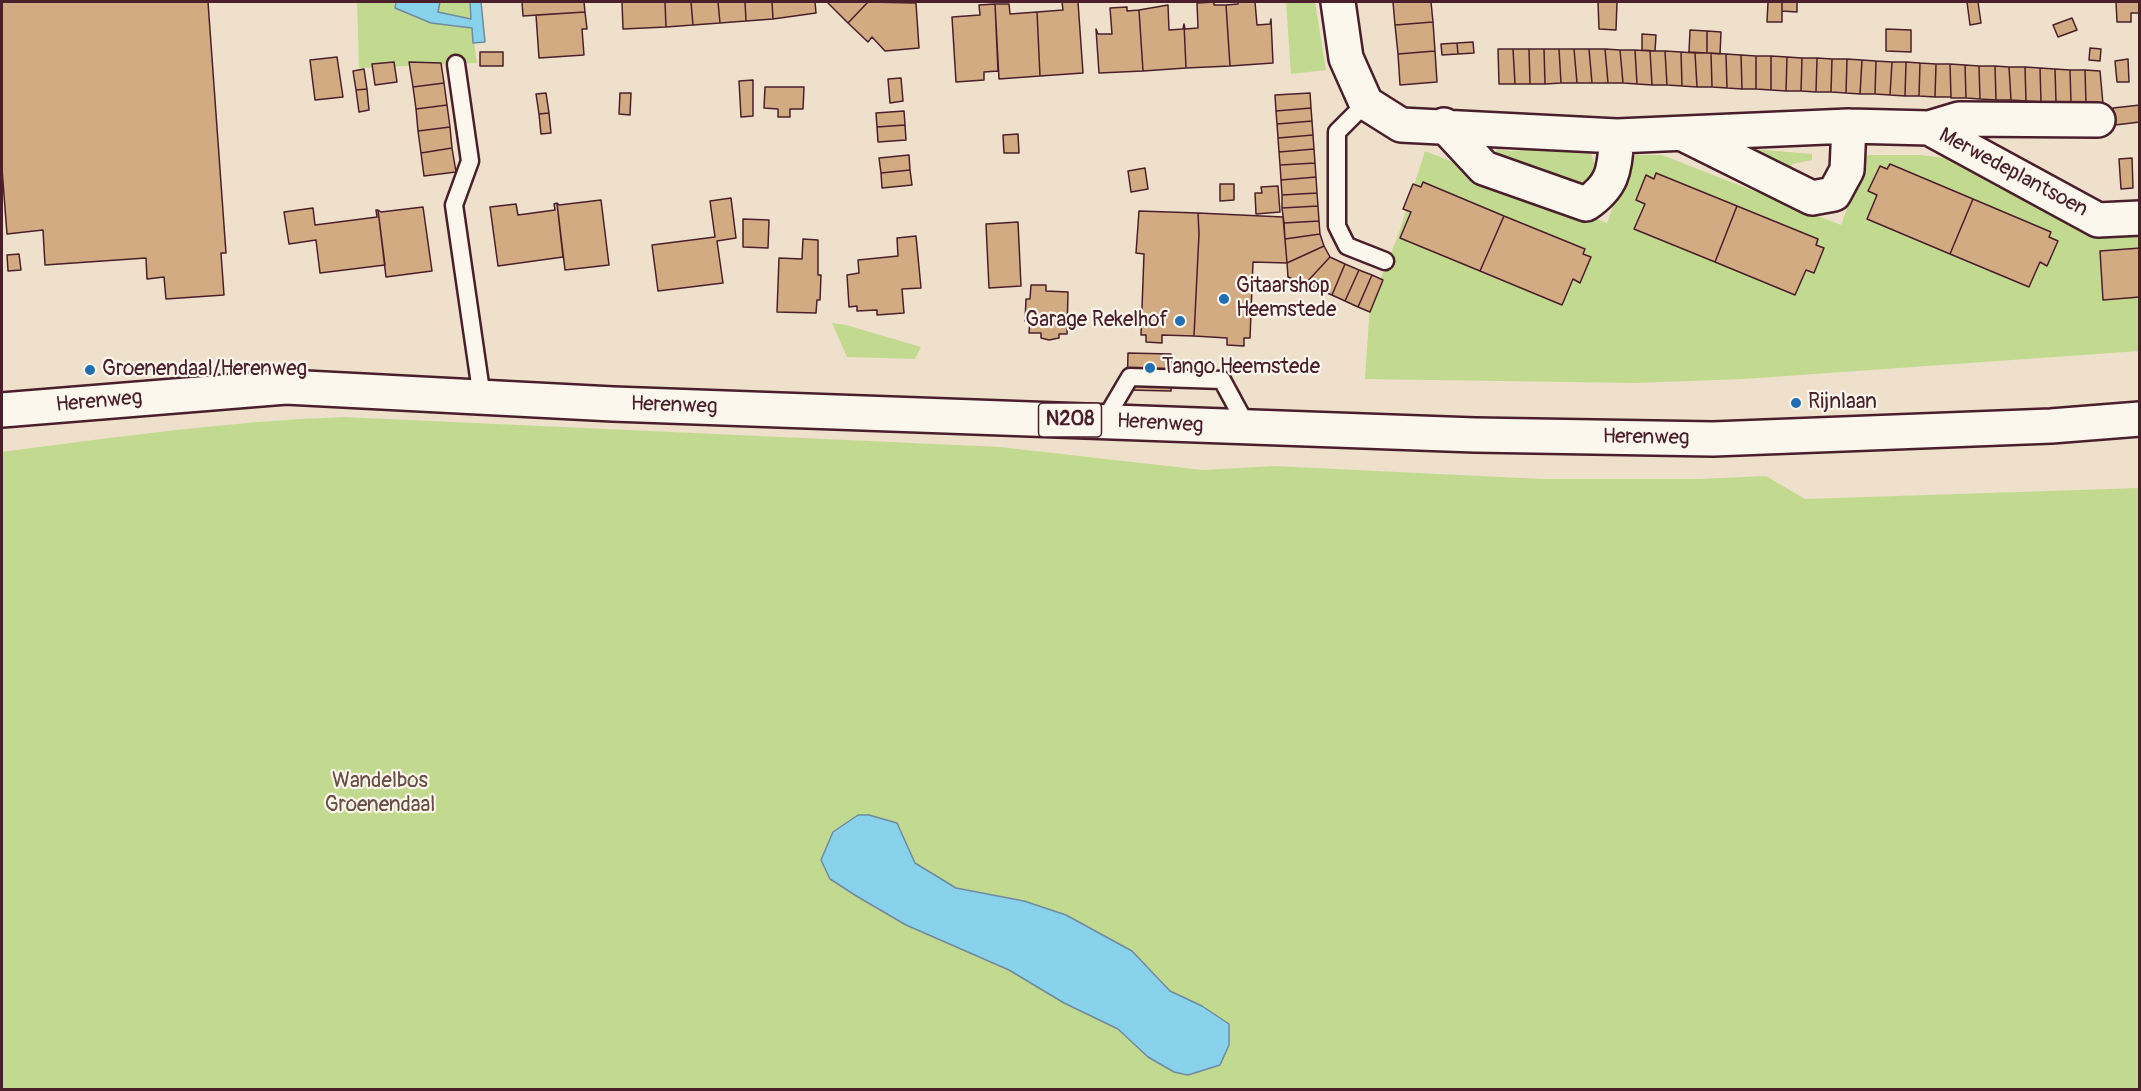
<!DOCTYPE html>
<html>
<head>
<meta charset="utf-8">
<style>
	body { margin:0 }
	#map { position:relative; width:2141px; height:1091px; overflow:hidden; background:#efe0cc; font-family:Pangolin,sans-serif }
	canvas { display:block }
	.frame { position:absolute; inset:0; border:3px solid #4a1f2b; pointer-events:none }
</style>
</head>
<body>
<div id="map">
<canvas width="2141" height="1091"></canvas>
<div class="frame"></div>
</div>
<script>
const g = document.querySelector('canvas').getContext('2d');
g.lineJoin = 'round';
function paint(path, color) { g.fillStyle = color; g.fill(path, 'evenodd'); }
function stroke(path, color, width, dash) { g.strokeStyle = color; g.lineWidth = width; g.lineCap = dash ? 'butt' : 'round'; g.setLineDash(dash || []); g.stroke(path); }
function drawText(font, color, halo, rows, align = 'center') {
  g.font = font + ' Pangolin,sans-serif'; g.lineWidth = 4.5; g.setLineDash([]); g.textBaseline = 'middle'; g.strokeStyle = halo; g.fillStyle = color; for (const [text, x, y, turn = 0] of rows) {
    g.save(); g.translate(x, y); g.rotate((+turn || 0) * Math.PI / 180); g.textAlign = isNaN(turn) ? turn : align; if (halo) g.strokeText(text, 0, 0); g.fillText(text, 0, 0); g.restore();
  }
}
paint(new Path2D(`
	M357,2H396V8L431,23L472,28L477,63L359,68Z
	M440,2H470L471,19L437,12Z
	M1286,2H1315L1326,70L1291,74Z
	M1574,146L1591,153L1597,170L1591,185L1577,190L1492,158L1497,149L1511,151Z
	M1742,148L1812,154V160L1792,164L1791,175Z
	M1425,151L1607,223L1632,155H1662L1841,225L1867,155H1920L1946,158L2139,224V351L1744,379L1634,383L1365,379L1370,304L1398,236Z
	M832,323L846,325L921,347L915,359L847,357Z
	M344,417L1000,447L1203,470L1274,466L1542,479H1699L1766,476L1805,499L2139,488V1089H2V452C115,437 229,421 344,417Z`), '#c2da90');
const water = new Path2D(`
	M396,2H440L438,12L471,19L470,2H481L485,42L473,43L472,28L431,23L395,8Z
	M858,815H869L897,823L915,863L956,888L1024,901L1066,915L1132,951L1170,991L1202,1006L1229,1024V1045L1220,1065L1188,1075L1174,1072L1148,1057L1118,1029L1064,1003L1009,970L906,925L858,897L830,879L821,860L833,832Z`);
paint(water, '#89d2eb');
stroke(water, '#708a9e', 1.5);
const building = new Path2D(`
	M2,2H208L226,253H221L224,295L166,299L164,277L147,279L146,258L45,265L43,230L7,234L2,169Z
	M522,2H584L585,12L523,16Z
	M622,2H665L666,27L623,29Z
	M665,2H691L693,25L666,27Z
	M691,2H718L720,23L693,25Z
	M718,2H745L746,21L720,23Z
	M745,2H772L773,19L746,21Z
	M772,2H815L816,13L773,19Z
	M829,2H868L848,23L828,3Z
	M868,2L916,3L919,48L885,51L872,37L868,42L848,23Z
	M1062,2H1078L1083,73L1040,76L1037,12L1063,10Z
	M1214,2V5H1226L1230,66L1186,68L1184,24L1185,29L1198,28L1197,3Z
	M1238,2H1255L1257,25L1270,24L1271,19L1273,63L1230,66L1226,5L1238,4Z
	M1393,2H1431L1433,22L1395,25Z
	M1598,2H1617L1616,30L1599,29Z
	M1768,2H1782V22H1767Z
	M1782,2H1797V12L1782,11Z
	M1967,2H1978L1981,23L1970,25Z
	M2116,2H2140V13H2131V22H2117Z
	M995,4L998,71L984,72V80L956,82L952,17L980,15L979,5Z
	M995,4H1009L1010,14L1037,12L1040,76L999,79Z
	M1168,5L1169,30L1183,29L1184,24L1186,68L1143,71L1139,10Z
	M1127,7V11L1139,10L1143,71L1099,73L1096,29L1098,34H1112L1110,8Z
	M585,12L587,29H582L584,55L539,58L536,15Z
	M2072,18L2077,30L2058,37L2053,25Z
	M1433,22L1435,51L1398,54L1395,25Z
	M1886,29L1911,30V52L1886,51Z
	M1690,30L1707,31V53L1689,52Z
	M1707,31L1721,32L1720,54L1707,53Z
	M1642,34L1656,35L1655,51L1642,50Z
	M1473,42L1474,53L1458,54L1457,43Z
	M1457,43L1458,54L1442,55L1441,44Z
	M2090,48L2101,49L2100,61L2089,60Z
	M1498,49H1513L1515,84H1499Z
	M1513,49H1529L1530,84H1515Z
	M1529,49H1544L1545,84H1530Z
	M1544,49H1559L1561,83L1545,84Z
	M1559,49H1574L1577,83H1561Z
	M1574,49H1589L1592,83H1577Z
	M1589,49H1605L1608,83H1592Z
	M1605,49L1620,50L1623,83H1608Z
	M1620,50H1635L1637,84L1623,83Z
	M1635,50L1650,51L1652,85L1637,84Z
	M1435,51L1437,82L1400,85L1398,54Z
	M1650,51H1665L1667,85H1652Z
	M1665,51L1681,52L1682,86L1667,85Z
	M480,52H503V66H480Z
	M1681,52L1695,53L1697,87L1682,86Z
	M1695,53H1711L1712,87H1697Z
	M1711,53L1726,54L1727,88L1712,87Z
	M1726,54L1741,55L1742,89L1727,88Z
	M1741,55L1756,56V89H1742Z
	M1756,56H1771V90L1756,89Z
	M1771,56L1787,57L1786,91L1771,90Z
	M337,57L343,97L315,100L310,60Z
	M1787,57L1802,58L1801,91H1786Z
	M1802,58H1817L1816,92L1801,91Z
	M1817,58L1832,59L1831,92H1816Z
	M1832,59H1847L1846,93L1831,92Z
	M1847,59L1862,60L1860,94L1846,93Z
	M2128,59L2129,82H2117L2115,61Z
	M1862,60L1876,61L1875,94H1860Z
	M1876,61L1892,62L1890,95L1875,94Z
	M394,62L397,82L375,85L372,64Z
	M409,62L441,63L444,83L413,87Z
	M1892,62H1906L1905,96L1890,95Z
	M1906,62L1920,63L1919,96H1905Z
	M1920,63L1936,64L1935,97L1919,96Z
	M1936,64H1950L1951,97H1935Z
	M1950,64L1965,65L1966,98H1951Z
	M1965,65L1979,66L1980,99L1966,98Z
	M1979,66H1995L1996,100L1980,99Z
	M1995,66L2009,67L2011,100H1996Z
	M2009,67H2025L2026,101L2011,100Z
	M2025,67L2040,68L2041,102L2026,101Z
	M2040,68L2055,69L2056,102H2041Z
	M364,69L367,89L356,90L353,71Z
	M2055,69L2070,70L2071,103L2056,102Z
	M2070,70H2085L2086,104L2071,103Z
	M2085,70L2100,71L2103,104H2086Z
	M901,78L903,101L890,103L888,79Z
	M753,80V116L741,117L739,81Z
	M444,83L447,105L416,109L413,87Z
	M765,87H804L803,109H790V117H778V109L764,108Z
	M367,89L369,110L359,112L356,90Z
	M546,93L549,113L539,114L536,94Z
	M620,93H631L630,115L619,114Z
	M1310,93L1311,108L1276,111L1275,95Z
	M447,105L450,127L418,131L416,109Z
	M2140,105V122L2115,125L2113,108Z
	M1311,108L1312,121L1277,124L1276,111Z
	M904,111L905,125L877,127L876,113Z
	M549,113L551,133L541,134L539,114Z
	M1312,121L1313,135L1278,138L1277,124Z
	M905,125L906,140L878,142L877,127Z
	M450,127L452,148L421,153L418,131Z
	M1018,134L1019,153H1004L1003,135Z
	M1313,135L1314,149L1279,152L1278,138Z
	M452,148L456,172L424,176L421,153Z
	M1314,149L1315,163L1280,165L1279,152Z
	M909,155L910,170L881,173L879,158Z
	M2132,158L2133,188L2121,189L2119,159Z
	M1315,163L1316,177L1281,180L1280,165Z
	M1890,164L1973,199L1950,254L1867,219L1877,195L1868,191L1880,166L1887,169Z
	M1145,168L1148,189L1131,192L1128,171Z
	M910,170L912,185L882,188L881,173Z
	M1656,173L1737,206L1715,262L1634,229L1645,204L1636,200L1646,175L1654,179Z
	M1316,177L1317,193L1282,195L1281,180Z
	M1423,182L1504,216L1480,271L1400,238L1411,212L1403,209L1413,184L1421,187Z
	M1220,184H1234V200L1220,201Z
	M1278,186L1280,212L1256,214L1255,193H1262L1261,187Z
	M1317,193L1318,206L1282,208V195Z
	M731,198L736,238L717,241L723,283L658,291L652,245L715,237L710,201Z
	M1973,199L2051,232L2049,237L2058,241L2047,266L2040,262L2029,287L1950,254Z
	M601,200L609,265L565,270L557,203L559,205Z
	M557,203L563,257L498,266L490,207L516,204L518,215L555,210L554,204Z
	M1318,206L1319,221L1284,223L1282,208Z
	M1737,206L1818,239L1816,245L1824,248L1814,273L1806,270L1795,295L1715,262Z
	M423,207L432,271L386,277L378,210L381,212Z
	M313,208L315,225L377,217L376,210H378L385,265L320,273L316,240L289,244L284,212Z
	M1139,211L1198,213L1199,234L1194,336L1162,335V343L1146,342V335H1141L1144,254L1136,253Z
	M1198,213L1283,217L1287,263L1253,262L1250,338H1244V346L1227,345V338L1194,336L1199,234Z
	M1504,216L1585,249L1583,254L1591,257L1580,283L1573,279L1562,305L1480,271Z
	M743,219L769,220L768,248L743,247Z
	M1319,221L1320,234L1285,239L1284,223Z
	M1018,222L1021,286L989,288L986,224Z
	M1320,234L1324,246L1287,263L1285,239Z
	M916,236L921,288L902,289L904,313L877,315V310L857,311V306L849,307L847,275L859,273L858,260L898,256L897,238Z
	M803,239L818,240V275H821L820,300H817L816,313L777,312L779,258L802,259Z
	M1324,246L1330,257L1305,284L1288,277L1287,263Z
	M2140,248V297L2103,300L2100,251Z
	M19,254L21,270L8,271L7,255Z
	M1330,257L1345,264L1332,295L1305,284Z
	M1345,264L1359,270L1345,301L1332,295Z
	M1359,270L1372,275L1358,307L1345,301Z
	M1372,275L1383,280L1370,312L1358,307Z
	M1031,285H1046V291L1068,292L1067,334H1059V338L1049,340L1041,338V333H1029L1030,321H1025L1026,299H1030Z
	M1128,353L1171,354V391L1127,390Z`);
paint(building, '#d2ab83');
stroke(building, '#4a1f2b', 1.5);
const service = new Path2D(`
	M456,64L470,161L454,205L482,398
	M1366,103L1337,132V226L1347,246L1385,261
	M1104,421L1130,377L1222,380L1248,428`);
const minor = new Path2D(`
	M1338,2L1346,58L1366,103L1401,125L1617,136L1849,126L1929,128L2098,220L2140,218
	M1444,125L1484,168L1586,204C1615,184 1614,169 1617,136
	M1929,128L1959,119L2098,120
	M1683,134L1812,198L1834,194L1847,170L1849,126`);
const primary = new Path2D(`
	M2,410L286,387L613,404L1475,435L1713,439L2051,426L2140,419`);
stroke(service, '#4a1f2b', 21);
stroke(minor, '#4a1f2b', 38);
stroke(primary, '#4a1f2b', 38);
stroke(service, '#fbf7ec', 16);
stroke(minor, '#fbf7ec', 33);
stroke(primary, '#fbf7ec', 33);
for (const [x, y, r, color] of [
	[1224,299,6,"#1f6fb2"],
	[1180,321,6,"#1f6fb2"],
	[1150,368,6,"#1f6fb2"],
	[90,370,6,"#1f6fb2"],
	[1796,403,6,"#1f6fb2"]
]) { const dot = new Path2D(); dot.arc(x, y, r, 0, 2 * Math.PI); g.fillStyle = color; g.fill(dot); stroke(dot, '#fbf7ec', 2); }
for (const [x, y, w] of [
	[1070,420,63]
]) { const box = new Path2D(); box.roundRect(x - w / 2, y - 17, w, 34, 4.5); g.fillStyle = '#fbf7ec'; g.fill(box); stroke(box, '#4a1f2b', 1.5); }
drawText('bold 20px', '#4a1f2b', null, [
	["N208",1070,420]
]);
drawText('21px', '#4a1f2b', '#fbf7ec', [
	["Merwedeplantsoen",2013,173,28],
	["Herenweg",99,402,-5],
	["Herenweg",674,406,2],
	["Herenweg",1160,424,3],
	["Herenweg",1646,438,1]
]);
drawText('21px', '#4a1f2b', '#fbf7ec', [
	["Gitaarshop",1236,287],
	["Heemstede",1236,311],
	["Garage Rekelhof",1168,321,"right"],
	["Tango Heemstede",1162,368],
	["Groenendaal/Herenweg",102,370],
	["Rijnlaan",1808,403]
], 'left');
drawText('21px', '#684e44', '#fbf7ec', [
	["Wandelbos",380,782],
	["Groenendaal",380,806]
]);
</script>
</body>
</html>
